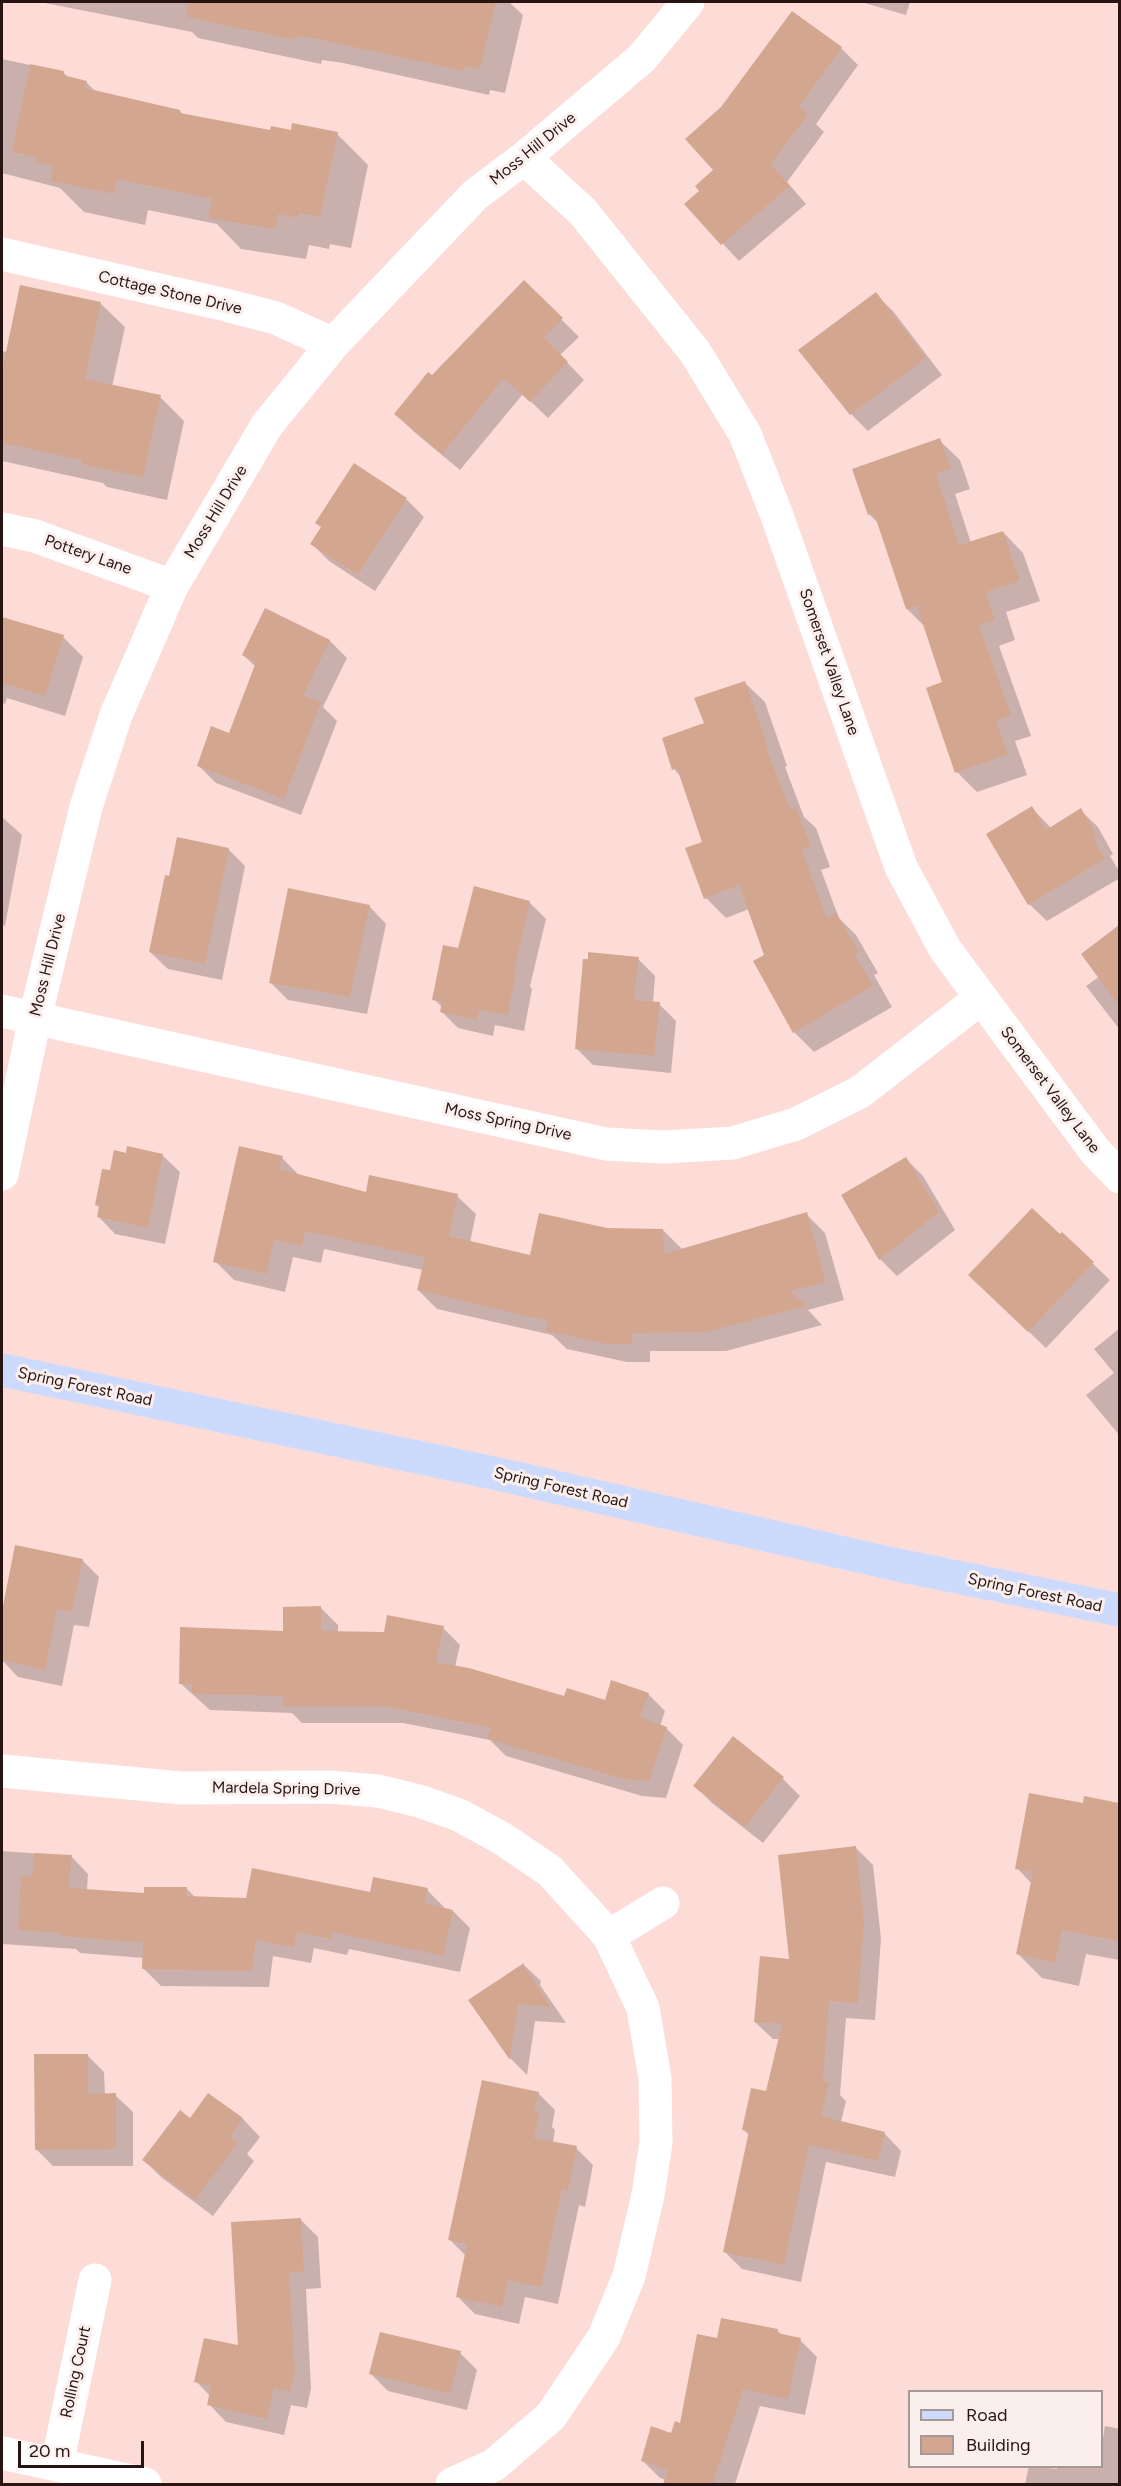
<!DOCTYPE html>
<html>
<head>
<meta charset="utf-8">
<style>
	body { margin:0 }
	#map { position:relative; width:1121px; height:2486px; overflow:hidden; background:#fddcd8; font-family:Figtree,sans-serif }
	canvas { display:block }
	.frame { position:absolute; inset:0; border:3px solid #281513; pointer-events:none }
	.legend { position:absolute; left:908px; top:2390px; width:195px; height:78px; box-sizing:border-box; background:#faefed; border:2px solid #a69896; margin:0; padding:8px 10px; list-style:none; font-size:18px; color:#281513 }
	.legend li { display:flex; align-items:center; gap:12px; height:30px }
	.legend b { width:30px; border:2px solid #a69896 }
	.scale { position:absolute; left:18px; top:2441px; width:126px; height:27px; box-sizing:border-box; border:3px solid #281513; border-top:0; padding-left:8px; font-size:18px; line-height:21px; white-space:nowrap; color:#281513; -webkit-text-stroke:4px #faefed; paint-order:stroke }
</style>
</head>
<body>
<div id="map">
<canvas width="1121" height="2486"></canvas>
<div class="frame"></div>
<ul class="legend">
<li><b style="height:8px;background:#ccdafd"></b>Road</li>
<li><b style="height:16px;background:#d3a690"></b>Building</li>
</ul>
<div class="scale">20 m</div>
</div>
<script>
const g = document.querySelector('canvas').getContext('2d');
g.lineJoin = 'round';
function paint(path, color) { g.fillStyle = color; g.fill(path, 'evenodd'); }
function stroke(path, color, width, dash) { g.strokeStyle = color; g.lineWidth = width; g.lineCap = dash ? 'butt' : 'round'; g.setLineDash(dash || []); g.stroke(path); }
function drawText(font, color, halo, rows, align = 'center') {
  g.font = font + ' Figtree,sans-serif'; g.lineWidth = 6; g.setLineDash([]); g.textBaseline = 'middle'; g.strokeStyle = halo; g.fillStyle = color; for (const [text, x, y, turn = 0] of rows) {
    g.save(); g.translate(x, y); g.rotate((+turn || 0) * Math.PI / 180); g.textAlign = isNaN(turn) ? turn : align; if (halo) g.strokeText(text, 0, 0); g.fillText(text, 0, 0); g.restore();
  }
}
paint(new Path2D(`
	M40,2H509L523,15L505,93L490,90L489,95L343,63L322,60L321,64L198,38L192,32Z
	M861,2H910L906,15Z
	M793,13L841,48L858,65L816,124L824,132L787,182L806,204L739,261L686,204L701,191L715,170L723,108Z
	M2,59L63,72L69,78L86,82L96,92L180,111L184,116L271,131L337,134L368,165L351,248L330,244L329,249L309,245L306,259L241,249L217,224L148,210L145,225L84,212L60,188L2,173Z
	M524,282L579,337L560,355L584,380L548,418L523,394L460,470L413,431L396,414Z
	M875,294L893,311L942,375L868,431L851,414L800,351Z
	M100,303L125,327L112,387L160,397L184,421L167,500L107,487L103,483L2,461V351L7,352Z
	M939,440L960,460L970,489L955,494L971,543L1003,532L1023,553L1040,601L1006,612L1015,640L999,646L1031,736L1015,741L1027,775L977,792L957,772L944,683L926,628L907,609L879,524L869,514Z
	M354,465L407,500L424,517L375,591L329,561L312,544Z
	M266,610L330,641L347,658L323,707L337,721L301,815L216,783L198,765L230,734L256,667L243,655Z
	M2,618L63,637L83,657L65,716L7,698L5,704L2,703Z
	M744,682L765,702L787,766L785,767L804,817L816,828L830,867L821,870L839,918L856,935L878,973L874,975L892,1007L814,1052L794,1032L749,909L726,918L706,898L704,843L681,777L674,769L706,724Z
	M1032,808L1051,828L1080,810L1098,827L1113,854L1110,856L1120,873V878L1047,921L1029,904Z
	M2,817L22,835L5,926L2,925Z
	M228,849L245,866L222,980L168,969L150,952L170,878Z
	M475,888L530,903L546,919L530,986L532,989L524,1031L495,1025L493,1036L458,1028L442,1012L443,1008L434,999L459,949Z
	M369,906L386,924L367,1014L288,1000L270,982Z
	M1120,927V1030L1086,986L1100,976L1083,954Z
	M638,959L655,976L653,1003L659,1004L676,1021L671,1073L593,1065L576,1048Z
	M127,1155H162L180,1172L165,1244L115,1234L98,1216L100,1208L97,1205Z
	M282,1158L300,1176L367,1194L457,1196L476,1214L470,1242L531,1256L607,1230H663L682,1249L806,1214L825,1233L844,1300L808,1310L822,1325L726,1351H650V1362H627L567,1349L552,1335L437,1309L418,1290L423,1270L324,1249L321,1263L293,1257L285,1292L234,1280L215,1261Z
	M906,1159L923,1176L955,1230L897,1276L880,1259L843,1195Z
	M1062,1234L1110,1280L1046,1348L987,1292Z
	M1120,1328V1436L1086,1395L1114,1373L1094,1349Z
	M16,1547L82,1560L99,1577L89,1627L74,1625L62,1686L18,1677L2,1660L4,1639L2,1636V1618Z
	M320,1607L338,1625V1633L385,1634L443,1628L460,1645L455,1667L565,1698L606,1702L648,1694L665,1711L660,1726L666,1728L683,1745L666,1798L642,1796L506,1756L490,1740L403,1723H302L292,1713L210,1710L180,1683L284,1632Z
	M733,1739L783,1779L800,1796L763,1843L712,1803L695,1786Z
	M1086,1798L1120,1804V1960L1086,1954L1079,1986L1042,1978L1018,1954L1032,1884L1017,1868L1084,1805Z
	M856,1848L873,1865L881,1939L875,2020L846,2018L840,2095L846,2101L841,2122L884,2133L901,2151L895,2177L826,2162L801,2282L742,2269L725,2252L749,2135L743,2129L767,2093L780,2039H773L755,2022Z
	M2,1851L71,1856L88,1874L87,1891L145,1894L186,1888L196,1898L247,1899L427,1890L444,1907L443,1909L453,1911L470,1928L460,1972L349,1949L347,1955L314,1948L311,1963L273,1956L269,1987L161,1986L144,1969V1958L80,1953L76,1949L2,1944Z
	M524,1965L541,1981L540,1985L566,2023L535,2021L527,2075L511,2059L470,2001Z
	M87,2055L104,2072L105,2095H115L133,2112V2166H53L36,2149Z
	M538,2093L555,2110L552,2127L555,2130L553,2143L576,2148L593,2165L585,2207L579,2205L558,2304L525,2297L519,2324L475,2314L458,2297L466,2256L449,2239Z
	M208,2095L243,2119L260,2137L247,2154L254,2161L213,2216L161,2177L144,2160L190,2120Z
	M300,2219L318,2237L321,2288L306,2289L311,2388L307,2408L291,2405L284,2435L226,2422L209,2404L210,2396L196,2381L239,2347Z
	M778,2331L783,2336L800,2340L817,2357L805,2415L760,2406L735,2484H664L666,2480L660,2478L643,2461L681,2425L718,2340Z
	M460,2353L477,2370L467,2410L388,2391L371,2374Z
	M1105,2426L1120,2429V2484H1025L1029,2466L1057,2469V2466H1102V2444Z`), '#0003');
paint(new Path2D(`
	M188,2H496L480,69L465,66L464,71L317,39L297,36L296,40L187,17Z
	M792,11L842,47L799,107L808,114L771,164L790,186L721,245L684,204L699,191L695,186L713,170L685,139L721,107Z
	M30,64L64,71L63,75L87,81L85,88L180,110V113L270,130L271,126L291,130L292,123L338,132L320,217L299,213L298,218L278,214L275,229L208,218L212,199L117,179L114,194L51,181L53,166L35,162L36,157L12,152Z
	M524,280L563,318L544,337L568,362L530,402L504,378L442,454L394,414L428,372L432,375Z
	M20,285L101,302L85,379L161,395L143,477L81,464L82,460L2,443V371Z
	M876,292L926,358L850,415L798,350Z
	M940,438L951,469L936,473L959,545L1003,531L1020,581L986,592L995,620L979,625L1011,715L996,721L1008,754L955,773L926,688L942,682L917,606L906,609L874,513L868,515L852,469Z
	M354,463L407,498L358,575L310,544L321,527L315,523Z
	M265,608L330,640L303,696L321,702L284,799L197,766L211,726L229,733L256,662L242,655Z
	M2,617L64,635L45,696L2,683Z
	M745,681L768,746L766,747L790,809L796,807L811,847L802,850L827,919L836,913L859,952L855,955L873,986L793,1033L753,961L764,955L739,885L704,899L685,848L702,842L677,768L672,770L662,738L704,723L694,698Z
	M1032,806L1046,830L1081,808L1097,836L1093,838L1105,859L1028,905L986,834Z
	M177,837L229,848L205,964L149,952L165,875L169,876Z
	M474,886L530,901L514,971H516L508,1015L479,1010L477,1020L440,1012L442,1002L432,1000L443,945L458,948Z
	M288,888L370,905L350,997L269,983Z
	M1119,925V1006L1081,954Z
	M588,952L639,957L634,1000L660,1002L654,1056L575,1049L583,959H588Z
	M127,1146L163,1154L148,1228L97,1217L99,1206L95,1205L102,1169L110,1170L114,1150L126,1153Z
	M239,1146L283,1156L279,1169L366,1192L369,1175L458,1194L449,1236L530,1255L539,1213L607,1228L663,1229L664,1254L807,1212L826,1282L790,1291L806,1306L706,1332L632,1333V1344H607L546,1331L548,1321L417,1290L425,1257L305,1231L302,1246L274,1239L267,1274L213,1262Z
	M906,1157L939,1212L879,1260L841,1195Z
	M1032,1208L1060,1234L1062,1232L1094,1262L1028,1332L968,1275Z
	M15,1545L83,1559L72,1611L57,1609L45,1670L2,1660V1611Z
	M321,1606V1631L384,1632L387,1615L444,1626L436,1662L469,1668L564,1696L567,1688L605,1700L611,1680L649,1693L640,1717L667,1727L649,1781L624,1779L487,1739L491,1728L385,1706H283V1696L192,1694V1684H179L180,1627L283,1631V1607Z
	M733,1736L784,1777L745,1827L693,1786Z
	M1029,1793L1083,1803L1084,1796L1119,1803V1941L1062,1930L1055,1963L1016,1954L1033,1872L1015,1869Z
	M856,1846L864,1921L858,2003L829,2001L823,2081L829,2082L821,2116L885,2132L878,2161L809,2145L784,2265L723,2252L749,2131L742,2130L751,2088L766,2091L782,2024L754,2022L760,1956L789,1959L778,1855Z
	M34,1853L72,1855L69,1888L144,1893V1887H187L186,1896L246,1898L252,1868L370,1892L373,1877L428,1888L424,1903L453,1910L443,1956L332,1932L331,1939L297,1932L294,1947L256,1940L252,1971L142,1969L143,1943L61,1936L62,1933L18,1930L21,1876L32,1877Z
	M524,1963V1966L551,2007L518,2004L510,2060L468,2000Z
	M34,2054H88V2094L116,2093V2149L35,2150Z
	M482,2080L539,2092L534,2111L539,2112L534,2138L577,2146L568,2190L562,2189L541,2287L508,2280L502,2307L456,2297L467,2244L448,2240Z
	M208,2093L243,2118L230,2137L238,2143L195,2200L142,2160L180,2110L190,2118Z
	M301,2218L304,2271L289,2273L295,2370L290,2392L274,2388L267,2419L207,2405L211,2386L194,2382L204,2338L238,2345L231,2222Z
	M721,2318L778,2329L777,2333L801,2338L788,2399L743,2389L713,2484H663L668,2470L641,2461L651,2426L671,2433L675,2421L680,2423L697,2334L717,2338Z
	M380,2332L461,2351L450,2394L369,2374Z`), '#d3a690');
stroke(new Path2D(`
	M524,158L583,212L695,352L745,434L776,513L901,867L945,949L1095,1151L1120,1177
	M2,254L226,305L276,318L333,344
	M2,529L35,536L172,586
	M2,1011L606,1144L664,1147L733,1143L796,1124L860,1092L981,998
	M2,1174L35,1018L86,807L116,715L172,586L267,425L333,344L475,195L524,158L642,58L688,2
	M2,1771L181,1788L329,1787L378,1791L419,1801L459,1815L503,1839L550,1871L609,1936L643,2008L655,2078L656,2143L648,2195L629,2276L604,2337L551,2416L494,2465L452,2484
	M609,1936L663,1903
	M2,2453L145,2484
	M57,2465L95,2280`), '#fff', 33);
stroke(new Path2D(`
	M2,1370L498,1474L893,1564L1120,1610`), '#ccdafd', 33);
drawText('16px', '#281513', '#faefed', [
	["Moss Hill Drive",533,149,-39],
	["Cottage Stone Drive",170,293,13],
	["Moss Hill Drive",216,512,-59],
	["Pottery Lane",88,555,19],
	["Somerset Valley Lane",829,662,71],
	["Moss Hill Drive",48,965,-76],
	["Somerset Valley Lane",1050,1090,53],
	["Moss Spring Drive",508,1122,12],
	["Spring Forest Road",85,1387,12],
	["Spring Forest Road",561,1488,13],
	["Spring Forest Road",1035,1593,12],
	["Mardela Spring Drive",286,1789,1],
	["Rolling Court",76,2372,-78]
]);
</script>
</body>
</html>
